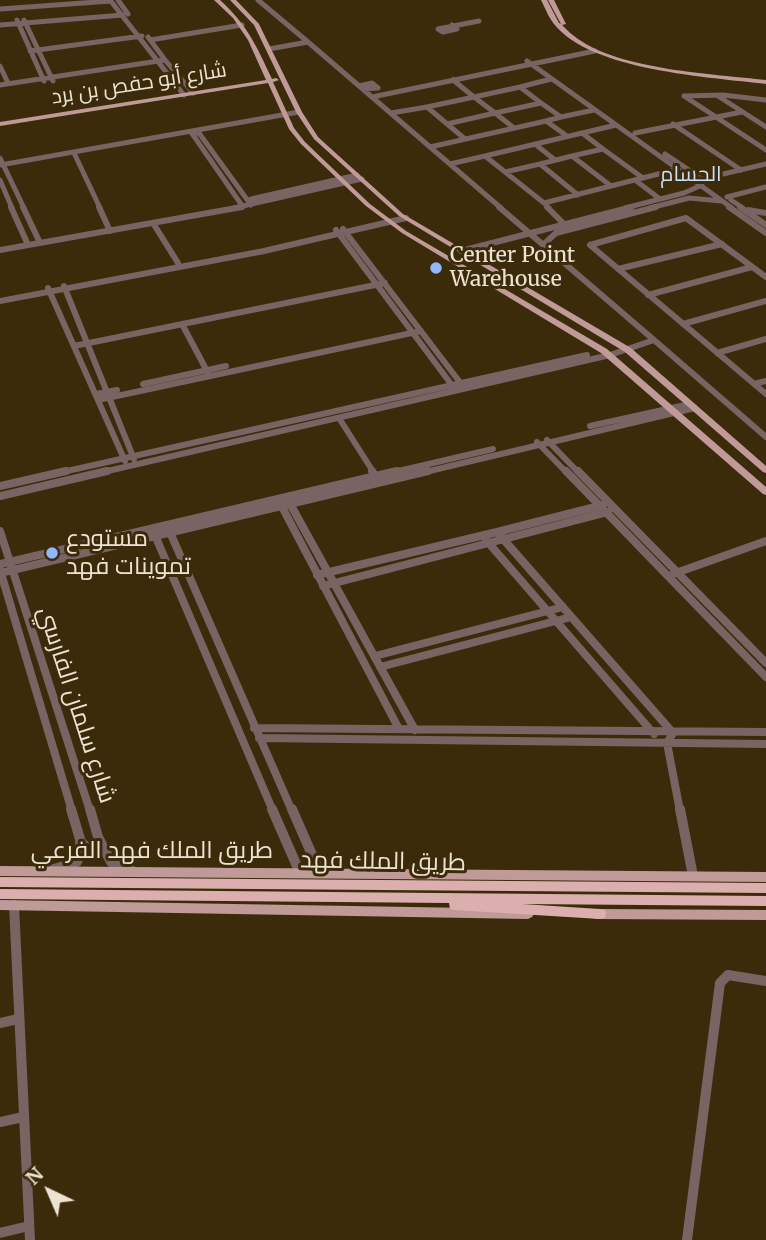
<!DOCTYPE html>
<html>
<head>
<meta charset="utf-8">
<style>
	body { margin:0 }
	#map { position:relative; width:766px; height:1240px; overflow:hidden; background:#3b2b0b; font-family:Merriweather,serif }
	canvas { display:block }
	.north { position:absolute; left:14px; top:1156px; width:70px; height:70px; -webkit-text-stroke:5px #3b2b0b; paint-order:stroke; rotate:316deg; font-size:19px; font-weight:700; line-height:28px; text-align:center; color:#ede3d2 }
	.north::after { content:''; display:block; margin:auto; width:24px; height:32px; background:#ede3d2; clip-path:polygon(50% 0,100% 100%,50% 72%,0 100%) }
</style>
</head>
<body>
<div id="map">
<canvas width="766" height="1240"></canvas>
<div class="north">N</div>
</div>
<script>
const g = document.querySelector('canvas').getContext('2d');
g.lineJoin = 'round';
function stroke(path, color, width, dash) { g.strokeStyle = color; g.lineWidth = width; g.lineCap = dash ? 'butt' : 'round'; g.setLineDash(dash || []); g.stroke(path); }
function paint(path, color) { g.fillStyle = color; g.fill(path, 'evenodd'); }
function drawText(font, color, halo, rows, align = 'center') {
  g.font = font + ' Merriweather,Cairo,serif'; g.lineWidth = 6; g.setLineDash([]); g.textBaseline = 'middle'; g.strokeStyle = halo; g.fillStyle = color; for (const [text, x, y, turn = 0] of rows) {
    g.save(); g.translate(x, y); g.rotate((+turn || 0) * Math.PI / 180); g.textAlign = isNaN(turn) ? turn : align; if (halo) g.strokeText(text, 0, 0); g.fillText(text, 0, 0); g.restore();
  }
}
stroke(new Path2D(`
	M110,0L184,95
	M118,0L128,14
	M258,0L308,42
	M0,9L111,1
	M17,20L44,81
	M24,20L53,81
	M0,25L123,15
	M452,25L457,29L443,32L438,29L479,21
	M148,37L165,60
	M150,40L242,25
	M269,49L308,42L501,208
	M30,51L142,36
	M527,61L732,208
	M0,66L8,83
	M453,80L474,97L427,107L465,139
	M0,85L165,60L193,93
	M359,86L372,83L378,88L363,89
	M520,87L551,79
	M684,96L766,150
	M684,96L723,95L766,100
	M718,96L766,127
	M372,97L595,51
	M474,97L520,87L541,103
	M391,113L427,107
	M561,117L594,110
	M447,124L495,113L474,97
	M673,124L741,170
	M616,125L485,156L544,203L678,169
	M514,128L495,113L541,103L561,117L546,121
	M191,132L243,207
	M582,133L603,149L572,156L611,186
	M635,133L742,112
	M192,134L199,133L251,205
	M535,144L555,160
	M430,147L546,121L567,136
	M603,149L643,178
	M665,154L698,176
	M75,155L100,208
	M572,156L540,164L578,195
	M0,158L24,208
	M450,164L485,156
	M0,165L299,112
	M505,172L540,164
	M702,179L766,164
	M0,180L12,208
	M635,180L660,199
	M727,197L766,187
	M251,199L357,175
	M731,200L743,208
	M544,203L549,208
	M234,208L362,179
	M625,208L684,193L702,185
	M650,208L689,198L721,201`), '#776463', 5);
stroke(new Path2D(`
	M11,207L28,245
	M23,207L40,243
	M99,207L110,231
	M499,207L654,340
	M547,207L563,223
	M729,207L766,233
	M740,207L766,225
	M748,210L766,213
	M153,223L178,263
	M343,229L462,385
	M336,230L454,388
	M544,244L556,233L656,207
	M590,245L766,394
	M590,245L686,218L766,277
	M0,250L242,207
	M461,251L632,207
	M618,269L722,244
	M64,286L134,459
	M48,288L125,461
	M648,295L752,267
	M0,301L264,251L406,218
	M182,324L208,373
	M683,324L766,301
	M74,346L385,283
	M717,353L766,339
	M143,384L226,366
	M754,384L766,381
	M96,394L117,390
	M98,400L421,331
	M339,418L374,473
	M590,426L690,404
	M547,440L579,473
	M537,442L567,473
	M58,473L587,355
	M99,473L610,355L654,340L766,437
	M390,473L493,449
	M421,473L695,408`), '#776463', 6);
stroke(new Path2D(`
	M372,471L376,477
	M566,471L766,677
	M578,471L766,663
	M0,486L66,471
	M0,496L107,471
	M288,500L415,730
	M280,503L399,729
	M169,530L292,811
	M0,531L90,811
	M497,532L603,505
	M154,533L273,811
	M486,540L654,734
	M0,564L397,471
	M0,570L72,811
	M0,573L428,471
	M673,574L766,541
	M317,575L497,532L673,733L667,743L680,811
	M323,586L608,512
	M375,656L563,607
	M380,667L571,617
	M254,728L766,732
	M259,738L766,744`), '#776463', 8);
stroke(new Path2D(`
	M90,809L98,837L111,862L131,870
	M272,809L300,873
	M292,809L320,873
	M680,809L693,876
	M81,842L92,852L100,848L99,840
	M54,869L77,862L81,852L80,839L71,809
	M14,905L30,1240
	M0,1023L18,1019
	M0,1122L23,1117
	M0,1233L29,1226
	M687,1240L720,983L728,975L766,981`), '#776463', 10);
paint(new Path2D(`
	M214,0H220C248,26 256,45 272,79L276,78L279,80L273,82L294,128L305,142L370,204L406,231L607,349L766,487V495L763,494L601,353L402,233L366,206L301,144L289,129L268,83L0,126V122L266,80L248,40L233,18Z
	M230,0H236L259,24L302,112L318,137L403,214L631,348L766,466V473L763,472L625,352L399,216L314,139L296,112L254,25Z
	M541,0H547L559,23L561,24L548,0H554L566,24L562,25C567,30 572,35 578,39C622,70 713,74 766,80V84C710,77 591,71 554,24C549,18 545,8 541,0Z
	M0,866L766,872V882L0,876Z
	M0,900L528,909L532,911L534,914L532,917L528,919L0,910Z
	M595,909L766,910V920L595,919L591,917L589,914L591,911Z`), '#bf9a98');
paint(new Path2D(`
	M0,877L766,883V893L0,887Z
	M0,889L766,896V906L522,904L600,909L605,910L606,914L605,918L600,919L454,910L450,909L449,903L0,899Z`), '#dbafad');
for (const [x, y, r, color] of [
	[436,268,7,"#91b8fd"],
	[52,553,7,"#91b8fd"]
]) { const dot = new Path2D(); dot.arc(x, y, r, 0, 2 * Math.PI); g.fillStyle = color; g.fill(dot); stroke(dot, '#3b2b0b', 2.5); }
drawText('21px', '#ede3d2', '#3b2b0b', [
	["شارع أبو حفص بن برد",139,84,-9]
]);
drawText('21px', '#cfdef9', '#3b2b0b', [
	["الحسام",691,175]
]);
drawText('21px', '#ede3d2', '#3b2b0b', [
	["Center Point",450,256],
	["Warehouse",450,280]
], 'left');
drawText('24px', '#ede3d2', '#3b2b0b', [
	["مستودع",66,539],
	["تموينات فهد",66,567]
], 'left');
drawText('24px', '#ede3d2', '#3b2b0b', [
	["شارع سلمان الفارسي",76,705,72],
	["طريق الملك فهد الفرعي",152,851],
	["طريق الملك فهد",383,862,1]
]);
</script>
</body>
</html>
